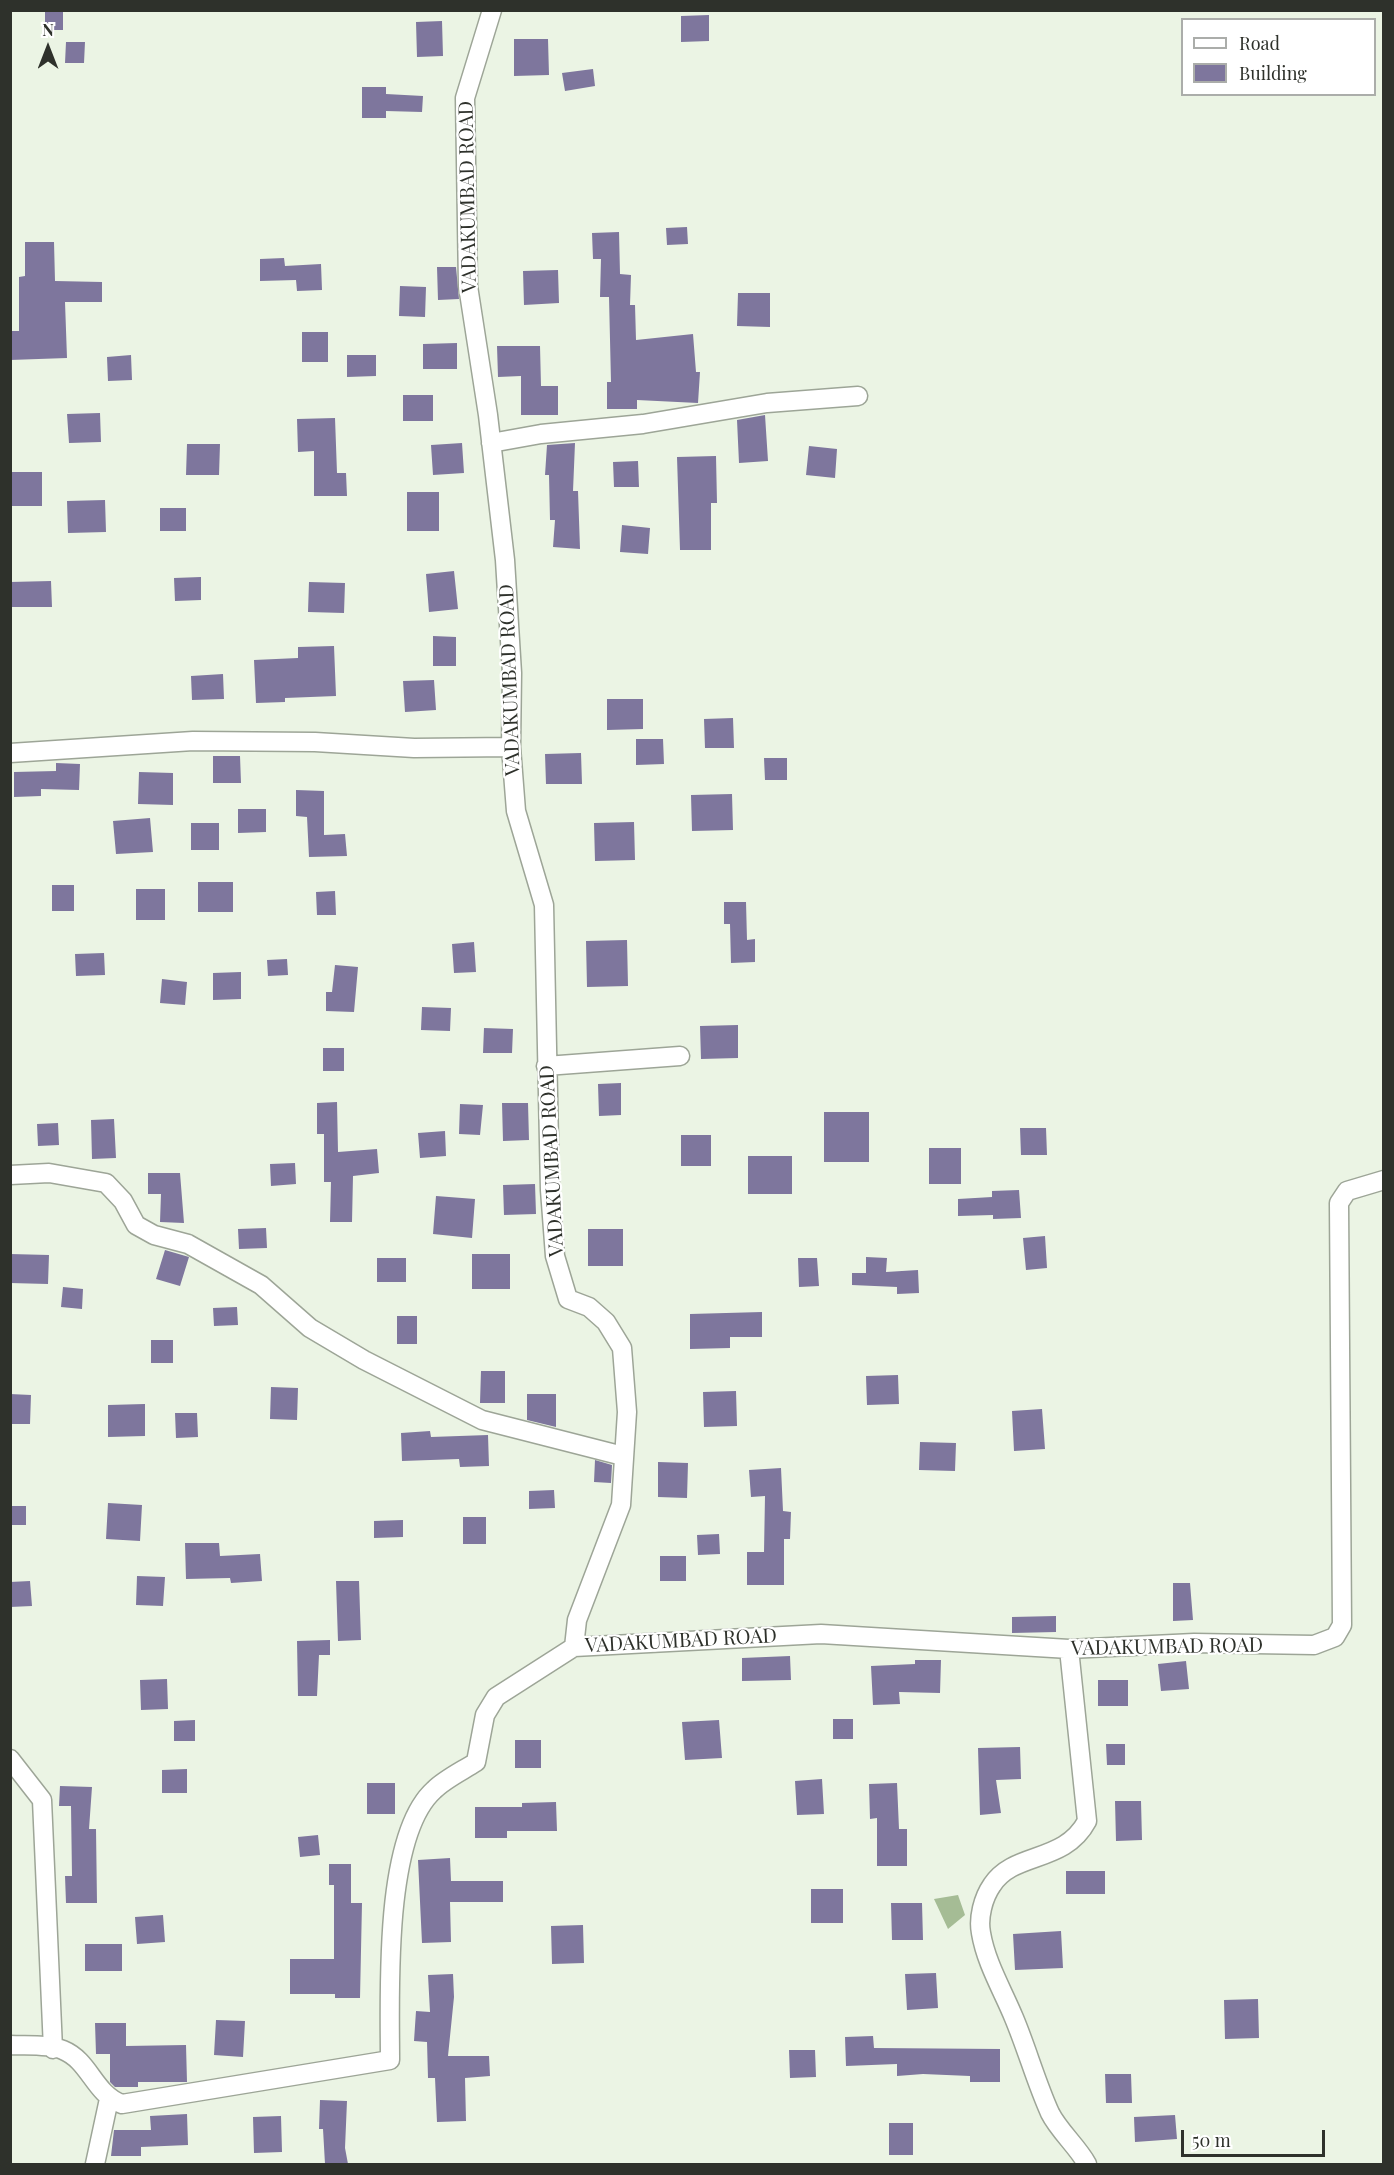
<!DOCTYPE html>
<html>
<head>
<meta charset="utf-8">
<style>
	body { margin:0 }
	#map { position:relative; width:1394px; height:2175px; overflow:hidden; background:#ebf4e4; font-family:"Playfair Display",serif }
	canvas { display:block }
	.frame { position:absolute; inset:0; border:12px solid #2e312b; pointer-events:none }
	.legend { position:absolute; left:1181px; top:18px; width:195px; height:78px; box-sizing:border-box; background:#fff; border:2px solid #abadaa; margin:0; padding:8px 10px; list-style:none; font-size:18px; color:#2e312b }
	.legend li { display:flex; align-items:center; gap:12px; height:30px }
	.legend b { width:30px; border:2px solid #abadaa }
	.north { position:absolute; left:18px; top:18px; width:60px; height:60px; -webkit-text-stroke:4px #fff; paint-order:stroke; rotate:0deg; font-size:16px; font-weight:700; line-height:24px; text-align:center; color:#2e312b }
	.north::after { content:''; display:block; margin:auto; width:21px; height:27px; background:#2e312b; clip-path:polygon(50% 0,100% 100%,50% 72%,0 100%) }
	.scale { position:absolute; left:1181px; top:2130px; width:144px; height:27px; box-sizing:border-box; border:3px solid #2e312b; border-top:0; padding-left:8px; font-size:18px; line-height:21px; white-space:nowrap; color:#2e312b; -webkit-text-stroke:4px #fff; paint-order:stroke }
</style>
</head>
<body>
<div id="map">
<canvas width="1394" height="2175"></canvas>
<div class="frame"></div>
<ul class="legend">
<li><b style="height:8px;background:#fff"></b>Road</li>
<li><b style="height:16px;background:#7e769d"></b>Building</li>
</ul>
<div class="north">N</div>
<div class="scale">50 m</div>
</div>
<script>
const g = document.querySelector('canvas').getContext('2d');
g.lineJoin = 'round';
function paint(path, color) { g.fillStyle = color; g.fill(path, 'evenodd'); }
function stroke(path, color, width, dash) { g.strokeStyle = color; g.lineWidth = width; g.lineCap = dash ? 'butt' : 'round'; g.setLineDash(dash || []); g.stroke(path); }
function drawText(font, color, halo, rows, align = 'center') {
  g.font = font + ' "Playfair Display",serif'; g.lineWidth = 4.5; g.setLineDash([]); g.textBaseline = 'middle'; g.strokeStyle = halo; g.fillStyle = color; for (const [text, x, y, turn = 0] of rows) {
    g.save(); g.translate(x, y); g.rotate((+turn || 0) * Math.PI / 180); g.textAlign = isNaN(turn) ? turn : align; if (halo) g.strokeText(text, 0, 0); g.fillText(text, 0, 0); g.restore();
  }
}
paint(new Path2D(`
	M958,1895L965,1915L948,1929L934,1899Z`), '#a5bc95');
paint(new Path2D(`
	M45,10H63V30H45Z
	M709,15V41L681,42V16Z
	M442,21L443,56L417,57L416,22Z
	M514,39H548L549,75L514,76Z
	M66,42H85L84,63H65Z
	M593,69L595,86L565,91L562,73Z
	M362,87H386V94L423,96L422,112L386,111V118H362Z
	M687,227L688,244L667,245L666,228Z
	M619,232L620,274L631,275L630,305H635L636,340L693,334L696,372H700L698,403L637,400V409H607V382H611L609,297H600L601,259H593L592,233Z
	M25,242H54L55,281L102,282V302H65L67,358L10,360V331H19V277L25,276Z
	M284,258L285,266L321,264L322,290L297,291L296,280L260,281V259Z
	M437,267H456L459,299L438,300Z
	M558,270L559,303L524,305L523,271Z
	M400,286L426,287L425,317L399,316Z
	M738,293H770V327L737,326Z
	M302,332H328V362H302Z
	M457,343V369H423V344Z
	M497,346H540L541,386H558V415H521V376L498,377Z
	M131,355L132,380L108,381L107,357Z
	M347,355H376V376L347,377Z
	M403,395H433V421H403Z
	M100,413L101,442L69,443L67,414Z
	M765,415L768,461L739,463L737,420Z
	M335,418L337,473H346L347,496H314V451L298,452L297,419Z
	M462,443L464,473L433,475L431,445Z
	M575,443L573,491H578L580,549L553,547L555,520H550L549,475H545L547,445Z
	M187,444H220L219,475H186Z
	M809,446L837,449L835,478L806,475Z
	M716,456L717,503H711V550H680L677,457Z
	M638,461L639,487H614L613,462Z
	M11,472H42V506H11Z
	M407,492H439V531H407Z
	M105,500L106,532L68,533L67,501Z
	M160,508H186V531H160Z
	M622,525L650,528L648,554L620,552Z
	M454,571L458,609L429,612L426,574Z
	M201,577V600L175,601L174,578Z
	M51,581L52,607H10V582Z
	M309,582L345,583L344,613L308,612Z
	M433,636L456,637V666H433Z
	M334,646L336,696L285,698V702L256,703L254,660L298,658V647Z
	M223,674L224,699L192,700L191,676Z
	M434,680L436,710L405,712L403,681Z
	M607,699H643V729L607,730Z
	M733,718L734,748H705L704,719Z
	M636,739H663L664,764L636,765Z
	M581,753L582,784H546L545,754Z
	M213,756H240L241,783H213Z
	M764,758H787V780H765Z
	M56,763L80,764L79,790L41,789V796L14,797V772L56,771Z
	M139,772L173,773V805L138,804Z
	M296,790L324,791V835L345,834L347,856L309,857L307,817L296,816Z
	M732,794L733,830L692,831L691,795Z
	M238,809H266V832L238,833Z
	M150,818L153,852L116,854L113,821Z
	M634,822L635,860L595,861L594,823Z
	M191,823H219V850H191Z
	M198,882H233V912H198Z
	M52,885H74V911H52Z
	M136,889H165V920H136Z
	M335,891L336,915H317L316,892Z
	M724,902H746L747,940L755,939V962L731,963L730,924H724Z
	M627,940L628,986L587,987L586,941Z
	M474,942L476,972L454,973L452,944Z
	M104,953L105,975L76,976L75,954Z
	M287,959L288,975L268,976L267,960Z
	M335,965L358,967L354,1012L326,1011V992H332Z
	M241,972V999L213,1000V973Z
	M162,979L187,982L185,1005L160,1003Z
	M422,1007L451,1008L450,1031L421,1030Z
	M738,1025V1058L701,1059L700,1026Z
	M484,1028L513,1029L512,1053H483Z
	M323,1048H344V1071H323Z
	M621,1083V1115L599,1116L598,1084Z
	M337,1102L338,1152L377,1149L379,1173L353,1176L352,1222H330L331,1182H324V1134H317V1103Z
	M502,1103H528L529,1140L503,1141Z
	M460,1104L483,1105L480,1135L459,1134Z
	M824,1112H869V1162H824Z
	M114,1119L116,1158L92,1159L91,1120Z
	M58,1123L59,1145L38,1146L37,1124Z
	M1020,1128H1046L1047,1155H1021Z
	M445,1131L446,1156L420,1158L418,1133Z
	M681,1135H711V1166H681Z
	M929,1148H961V1184H929Z
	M748,1156H792V1194H748Z
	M295,1163L296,1184L271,1186L270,1164Z
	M148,1173H180L184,1223L160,1222L161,1194H148Z
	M535,1184L536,1214L504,1215L503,1185Z
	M1019,1190L1021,1218L993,1219V1215L958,1216V1199L992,1197V1191Z
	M436,1196L475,1199L472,1238L433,1234Z
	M266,1228L267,1248L239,1249L238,1229Z
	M588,1229H623V1266H588Z
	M1045,1236L1047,1268L1026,1270L1023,1238Z
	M165,1250L189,1257L180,1286L156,1279Z
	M10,1254L49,1255L48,1284L10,1283Z
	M472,1254H510V1289H472Z
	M866,1257L887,1258L886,1272L918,1270L919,1293L897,1294V1287L852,1285V1273H866Z
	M377,1258H406V1282H377Z
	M798,1258H817L819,1286L799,1287Z
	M63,1287L83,1289L82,1309L61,1307Z
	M237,1307L238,1325L214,1326L213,1308Z
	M762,1312V1337H730V1348L690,1349V1314Z
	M397,1316H417V1344H397Z
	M151,1340H173V1363H151Z
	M481,1371H505V1403H480Z
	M898,1375L899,1404L867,1405L866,1376Z
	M271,1387L298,1388L297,1420L270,1419Z
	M736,1391L737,1426L704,1427L703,1392Z
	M10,1394L31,1395L30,1424H10Z
	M527,1394H556V1427L527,1420Z
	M145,1404V1436L108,1437V1405Z
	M1042,1409L1045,1449L1014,1451L1012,1411Z
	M175,1413H197L198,1437L176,1438Z
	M430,1431L431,1437L488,1435L489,1466L460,1467L459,1459L402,1461L401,1433Z
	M920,1442L956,1443L955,1471L919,1470Z
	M595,1460L612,1465L611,1483L594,1482Z
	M658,1462L688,1463L687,1498L658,1497Z
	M781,1468L783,1511L791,1512L790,1539H784V1585H747V1552H764L765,1496L751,1497L749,1470Z
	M554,1490L555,1508L529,1509V1491Z
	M108,1503L142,1505L140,1541L106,1539Z
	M10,1506H26V1525H10Z
	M463,1517H486V1544H463Z
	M403,1520V1537L374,1538V1521Z
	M719,1534L720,1554L698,1555L697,1535Z
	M185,1543H219L220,1556L260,1554L262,1581L231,1583L230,1578L186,1579Z
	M660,1556H686V1581H660Z
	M137,1576L165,1577L163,1606L136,1605Z
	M30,1581L32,1606L10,1607V1582Z
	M336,1581H359L361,1640L338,1641Z
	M1173,1583H1190L1193,1620L1173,1621Z
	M1056,1616V1632L1012,1633V1617Z
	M330,1640V1655H319L317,1696H298L297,1641Z
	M790,1656L791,1680L742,1681V1658Z
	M915,1660H941L940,1693L899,1692L900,1704L873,1705L871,1666L915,1664Z
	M1186,1661L1189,1689L1161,1691L1158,1664Z
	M167,1679L168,1709L141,1710L140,1680Z
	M1098,1680H1128V1706H1098Z
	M833,1719H853V1739H833Z
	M195,1720V1741H174V1721Z
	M719,1720L722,1758L685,1760L682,1722Z
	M515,1740H541V1768H515Z
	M1106,1744H1125V1765H1107Z
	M1020,1747L1021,1779L996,1780L1001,1813L980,1815L978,1748Z
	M187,1769V1793H162V1770Z
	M822,1779L824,1814L797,1815L795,1781Z
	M367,1783H395V1814H367Z
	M897,1783L899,1829H907V1866H877V1818L870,1819L869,1784Z
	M60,1786L92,1787L89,1829H96L97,1903H66L65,1876H72L71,1806H59Z
	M1115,1801H1141L1142,1840L1116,1841Z
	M556,1802L557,1831H507V1838H475V1807H522V1803Z
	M318,1835L320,1855L300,1857L298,1837Z
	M450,1858L451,1881H503V1902H450L451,1942L422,1943L418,1860Z
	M329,1864H351V1903H362L360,1998H335V1994H290V1959H334V1885H329Z
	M1066,1871H1105V1894H1066Z
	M811,1889H843V1923H811Z
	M891,1903H922L923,1940H892Z
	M163,1915L165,1942L137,1944L135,1917Z
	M583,1925L584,1963L552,1964L551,1926Z
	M1061,1931L1063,1968L1015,1970L1013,1934Z
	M85,1944H122V1971H85Z
	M936,1973L938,2008L907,2010L905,1974Z
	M453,1974L454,1997L448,2056H489L490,2076L465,2078L466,2121L437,2122L435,2078H428L427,2042L414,2041L416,2011L430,2012L428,1975Z
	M1258,1999L1259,2038L1225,2039L1224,2000Z
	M216,2020L245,2021L243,2057L214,2055Z
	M95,2023H126V2046L186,2045L187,2082H138V2087H115L110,2082V2054H96Z
	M873,2036L874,2048L1000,2049V2082H970V2076L923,2074L897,2076V2064L846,2066L845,2037Z
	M789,2050H815L816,2077L790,2078Z
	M1105,2074H1131L1132,2103H1106Z
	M320,2100L347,2101L345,2148L348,2164H325L323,2129H319Z
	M187,2114L188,2145L141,2147V2156H111L114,2130H151L150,2116Z
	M1175,2115L1177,2139L1135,2142L1134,2117Z
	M281,2116L282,2152L254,2153L253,2117Z
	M889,2123H913V2155H889Z`), '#7e769d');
const minor = new Path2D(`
	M492,10L465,98L468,286L488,415L505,560L512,673L511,747L516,811L544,905L550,1190L555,1256L568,1299L589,1307L606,1322L622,1348L627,1412L621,1505L577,1620L574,1647L821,1634L1069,1649L1194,1643L1314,1645L1335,1637L1342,1625L1339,1203L1347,1191L1384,1180
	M491,443L541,434L643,424L767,403L858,396
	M10,753L193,741L315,742L414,748L511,747
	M546,1066L680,1056
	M10,1175L49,1173L106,1183L123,1201L136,1225L154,1235L188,1244L261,1285L310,1328L364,1360L482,1420L623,1456
	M1069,1649L1087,1821C1064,1864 1014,1851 992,1885C983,1898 978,1918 981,1933C986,1963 1003,1991 1014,2018C1027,2049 1036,2082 1050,2113C1059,2131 1077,2146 1087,2164
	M10,1759L42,1800L53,2049
	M10,2045C26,2046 49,2044 63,2050C90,2061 94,2094 122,2104L390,2060C390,1994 383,1836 434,1790C445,1779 462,1771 476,1762L485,1715L496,1697L574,1647
	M95,2164L109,2099`);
stroke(minor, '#9da597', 21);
stroke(minor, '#fff', 18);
drawText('20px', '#2e312b', '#fff', [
	["VADAKUMBAD ROAD",468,197,-91],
	["VADAKUMBAD ROAD",510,680,-92],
	["VADAKUMBAD ROAD",552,1161,-93],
	["VADAKUMBAD ROAD",681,1641,-3],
	["VADAKUMBAD ROAD",1167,1647,-1]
]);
</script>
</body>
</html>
